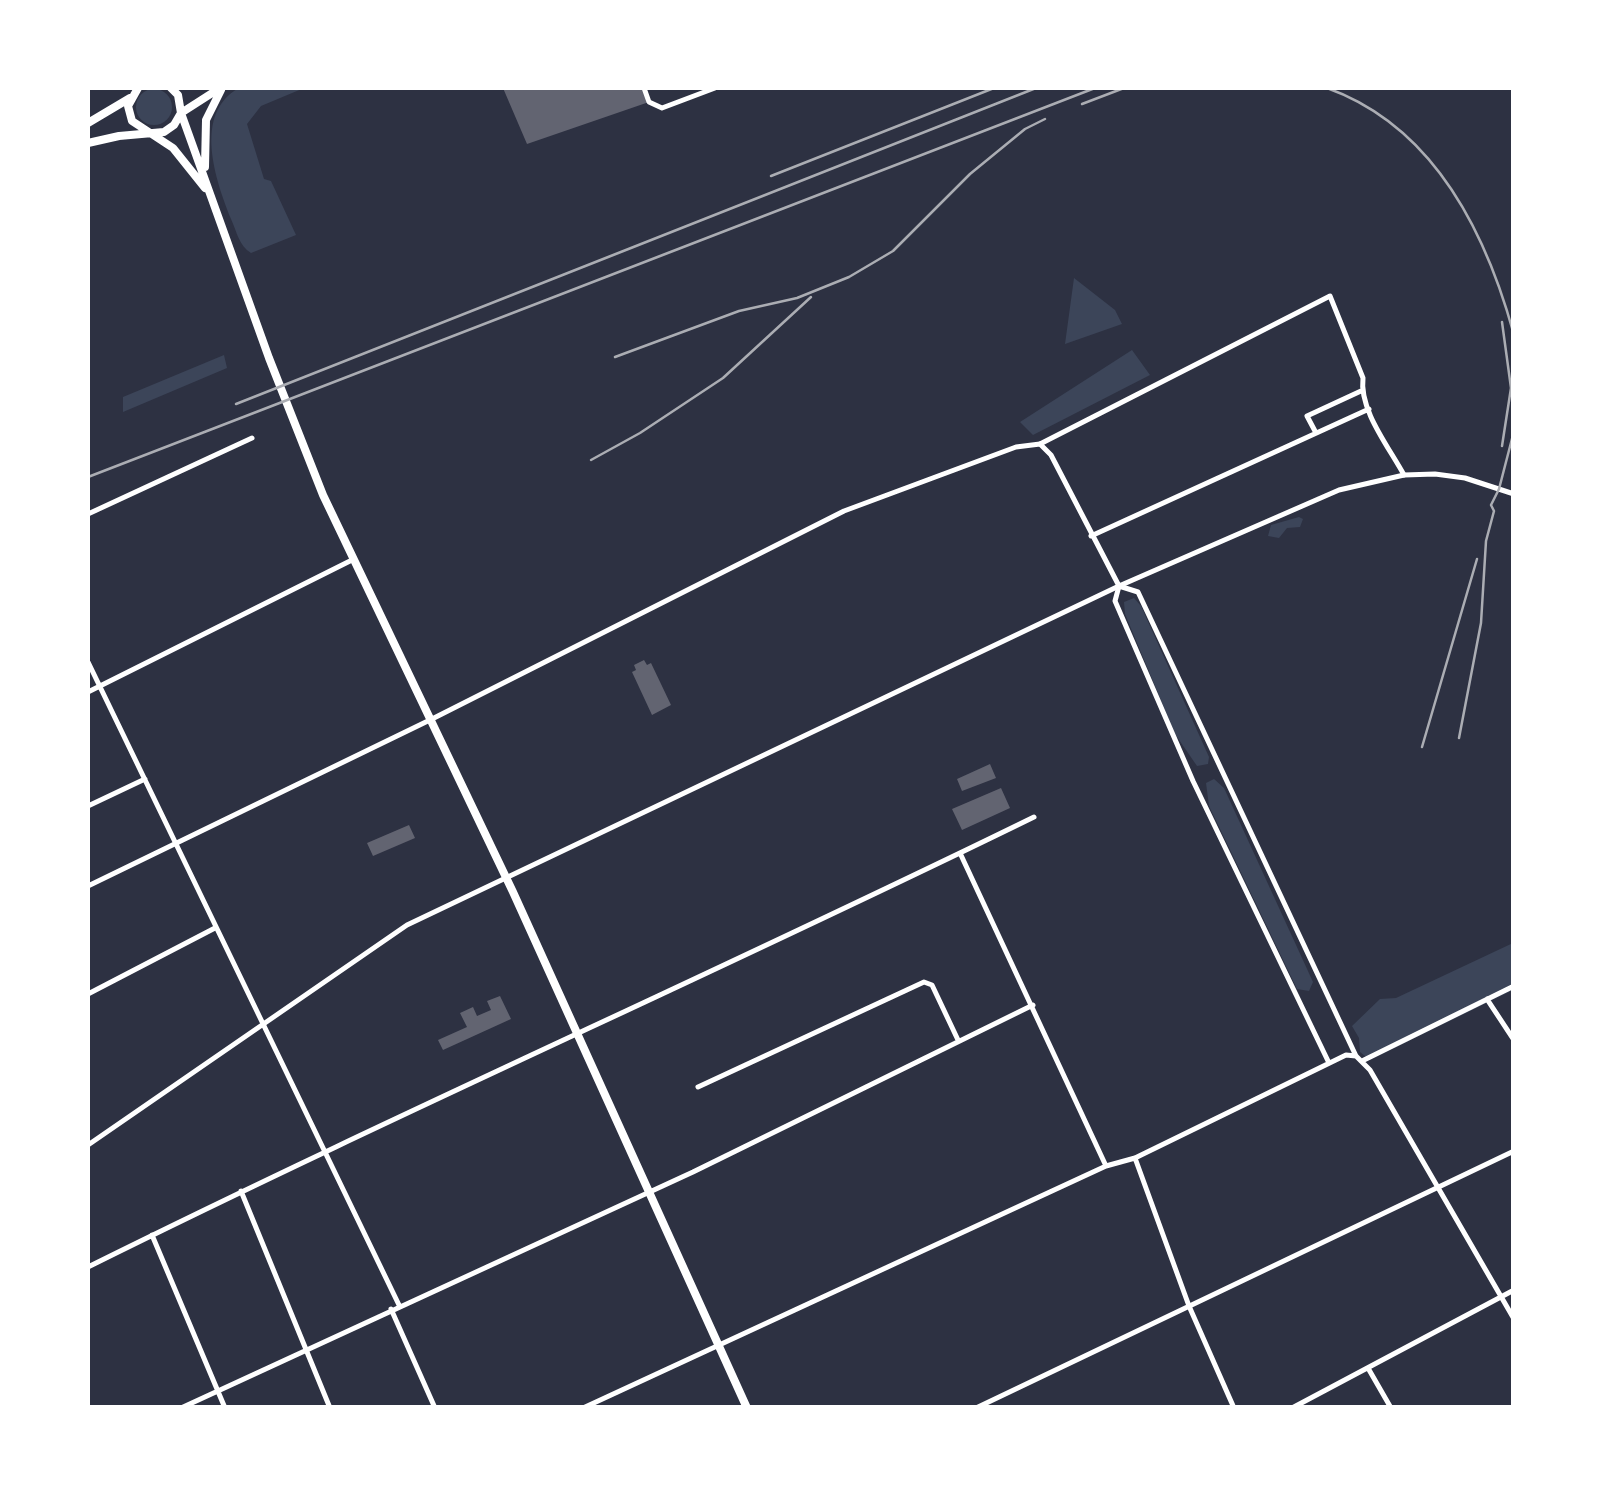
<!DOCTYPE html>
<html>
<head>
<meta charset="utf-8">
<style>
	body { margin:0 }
	#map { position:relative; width:1601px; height:1495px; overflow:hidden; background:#2d3142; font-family:Barlow,sans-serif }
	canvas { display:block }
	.frame { position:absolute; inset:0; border:90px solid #fff; pointer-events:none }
</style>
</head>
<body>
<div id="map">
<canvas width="1601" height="1495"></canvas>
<div class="frame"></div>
</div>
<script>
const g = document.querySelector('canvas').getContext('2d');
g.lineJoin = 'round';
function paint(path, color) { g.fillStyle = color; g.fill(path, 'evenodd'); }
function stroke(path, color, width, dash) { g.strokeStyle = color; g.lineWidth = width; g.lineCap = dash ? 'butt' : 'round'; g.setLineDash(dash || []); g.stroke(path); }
paint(new Path2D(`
	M239,88H304L261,106L247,124L264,179L271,181L296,235L251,253C239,246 237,232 231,219C216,181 192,114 239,88Z
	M136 107a18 18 0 1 1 36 0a18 18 0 1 1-36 0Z
	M1074,278L1115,310L1122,324L1065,344Z
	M1132,350L1150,375L1033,435L1020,422Z
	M224,355L227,368L123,412V397Z
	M1299,517L1303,519L1300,527L1287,528L1279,538L1268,536L1271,525Z
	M1134,598L1141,606L1209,757L1208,764L1197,766L1175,734L1125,614L1124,602Z
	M1214,779L1224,788L1313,982L1309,991L1297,989L1209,806L1206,783Z
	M1513,943V990L1370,1060L1360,1052L1359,1038L1352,1026L1380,999L1396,998Z`), '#3c4559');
paint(new Path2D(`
	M503,88H644L649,102L527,144Z
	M644,660L647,665L651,663L671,705L652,715L632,672L636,670L634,665Z
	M990,764L996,778L962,791L957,779Z
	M1001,788L1010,808L962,830L952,809Z
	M409,825L415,838L373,856L367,843Z
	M500,996L511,1019L443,1050L438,1040L467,1027L460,1013L473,1007L477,1016L491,1010L487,1001Z`), '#626471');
stroke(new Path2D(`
	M644,88L649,102L662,108L715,88
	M1316,433L1307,416L1361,391
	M1040,444L1330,296L1363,378C1359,410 1389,447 1404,475
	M88,514L252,438
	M1091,536L1369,409
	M88,662L399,1305
	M88,692L354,559
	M88,806L145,779
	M960,853L1106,1166
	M88,886L432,719
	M88,994L215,928
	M1487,999L1514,1040
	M1364,1060L1514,986
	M1329,1063L1193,781L1115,601L1119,586L1138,592L1356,1056L1370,1070L1514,1319
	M698,1087L924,982L932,985L958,1040
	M1135,1158L1189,1306L1234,1408
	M241,1191L330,1408
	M152,1235L225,1408
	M88,1267C400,1112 720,971 1034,817
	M391,1309L435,1408
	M1368,1368L1391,1408
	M181,1408L693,1172L1033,1005
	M583,1408L1106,1166L1135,1158L1346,1055L1356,1056
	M1292,1408L1514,1290`), '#fff', 5);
stroke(new Path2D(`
	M432,719L844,511L1016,447L1040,444L1051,455L1119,586
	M88,1145L407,925L1119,586L1339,490L1404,475L1435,474L1465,478L1514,494
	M976,1408L1514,1151`), '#fff', 5);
stroke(new Path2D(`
	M138,88L128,106L132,121L173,148L205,188
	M171,88L178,95L181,113L269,358L323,495L513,892L747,1408
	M88,123L130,98
	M88,143L119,136L164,132L174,125L181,113L220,88
	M205,167L206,120L221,90`), '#fff', 8);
stroke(new Path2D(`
	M1327,88C1433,126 1486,232 1514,335
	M1082,104L1124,88
	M771,176L994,88
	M1502,322L1511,388L1502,446
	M615,357L739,311L797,298L849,277L893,251L970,174L1025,129L1045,119
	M236,404L1036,88
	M591,460L640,433L723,378L811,297
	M88,477L1095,88
	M1459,738L1481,623L1486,541L1494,511L1491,505L1499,489L1514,431
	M1422,747L1477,559`), '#abadb3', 2.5);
</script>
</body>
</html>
